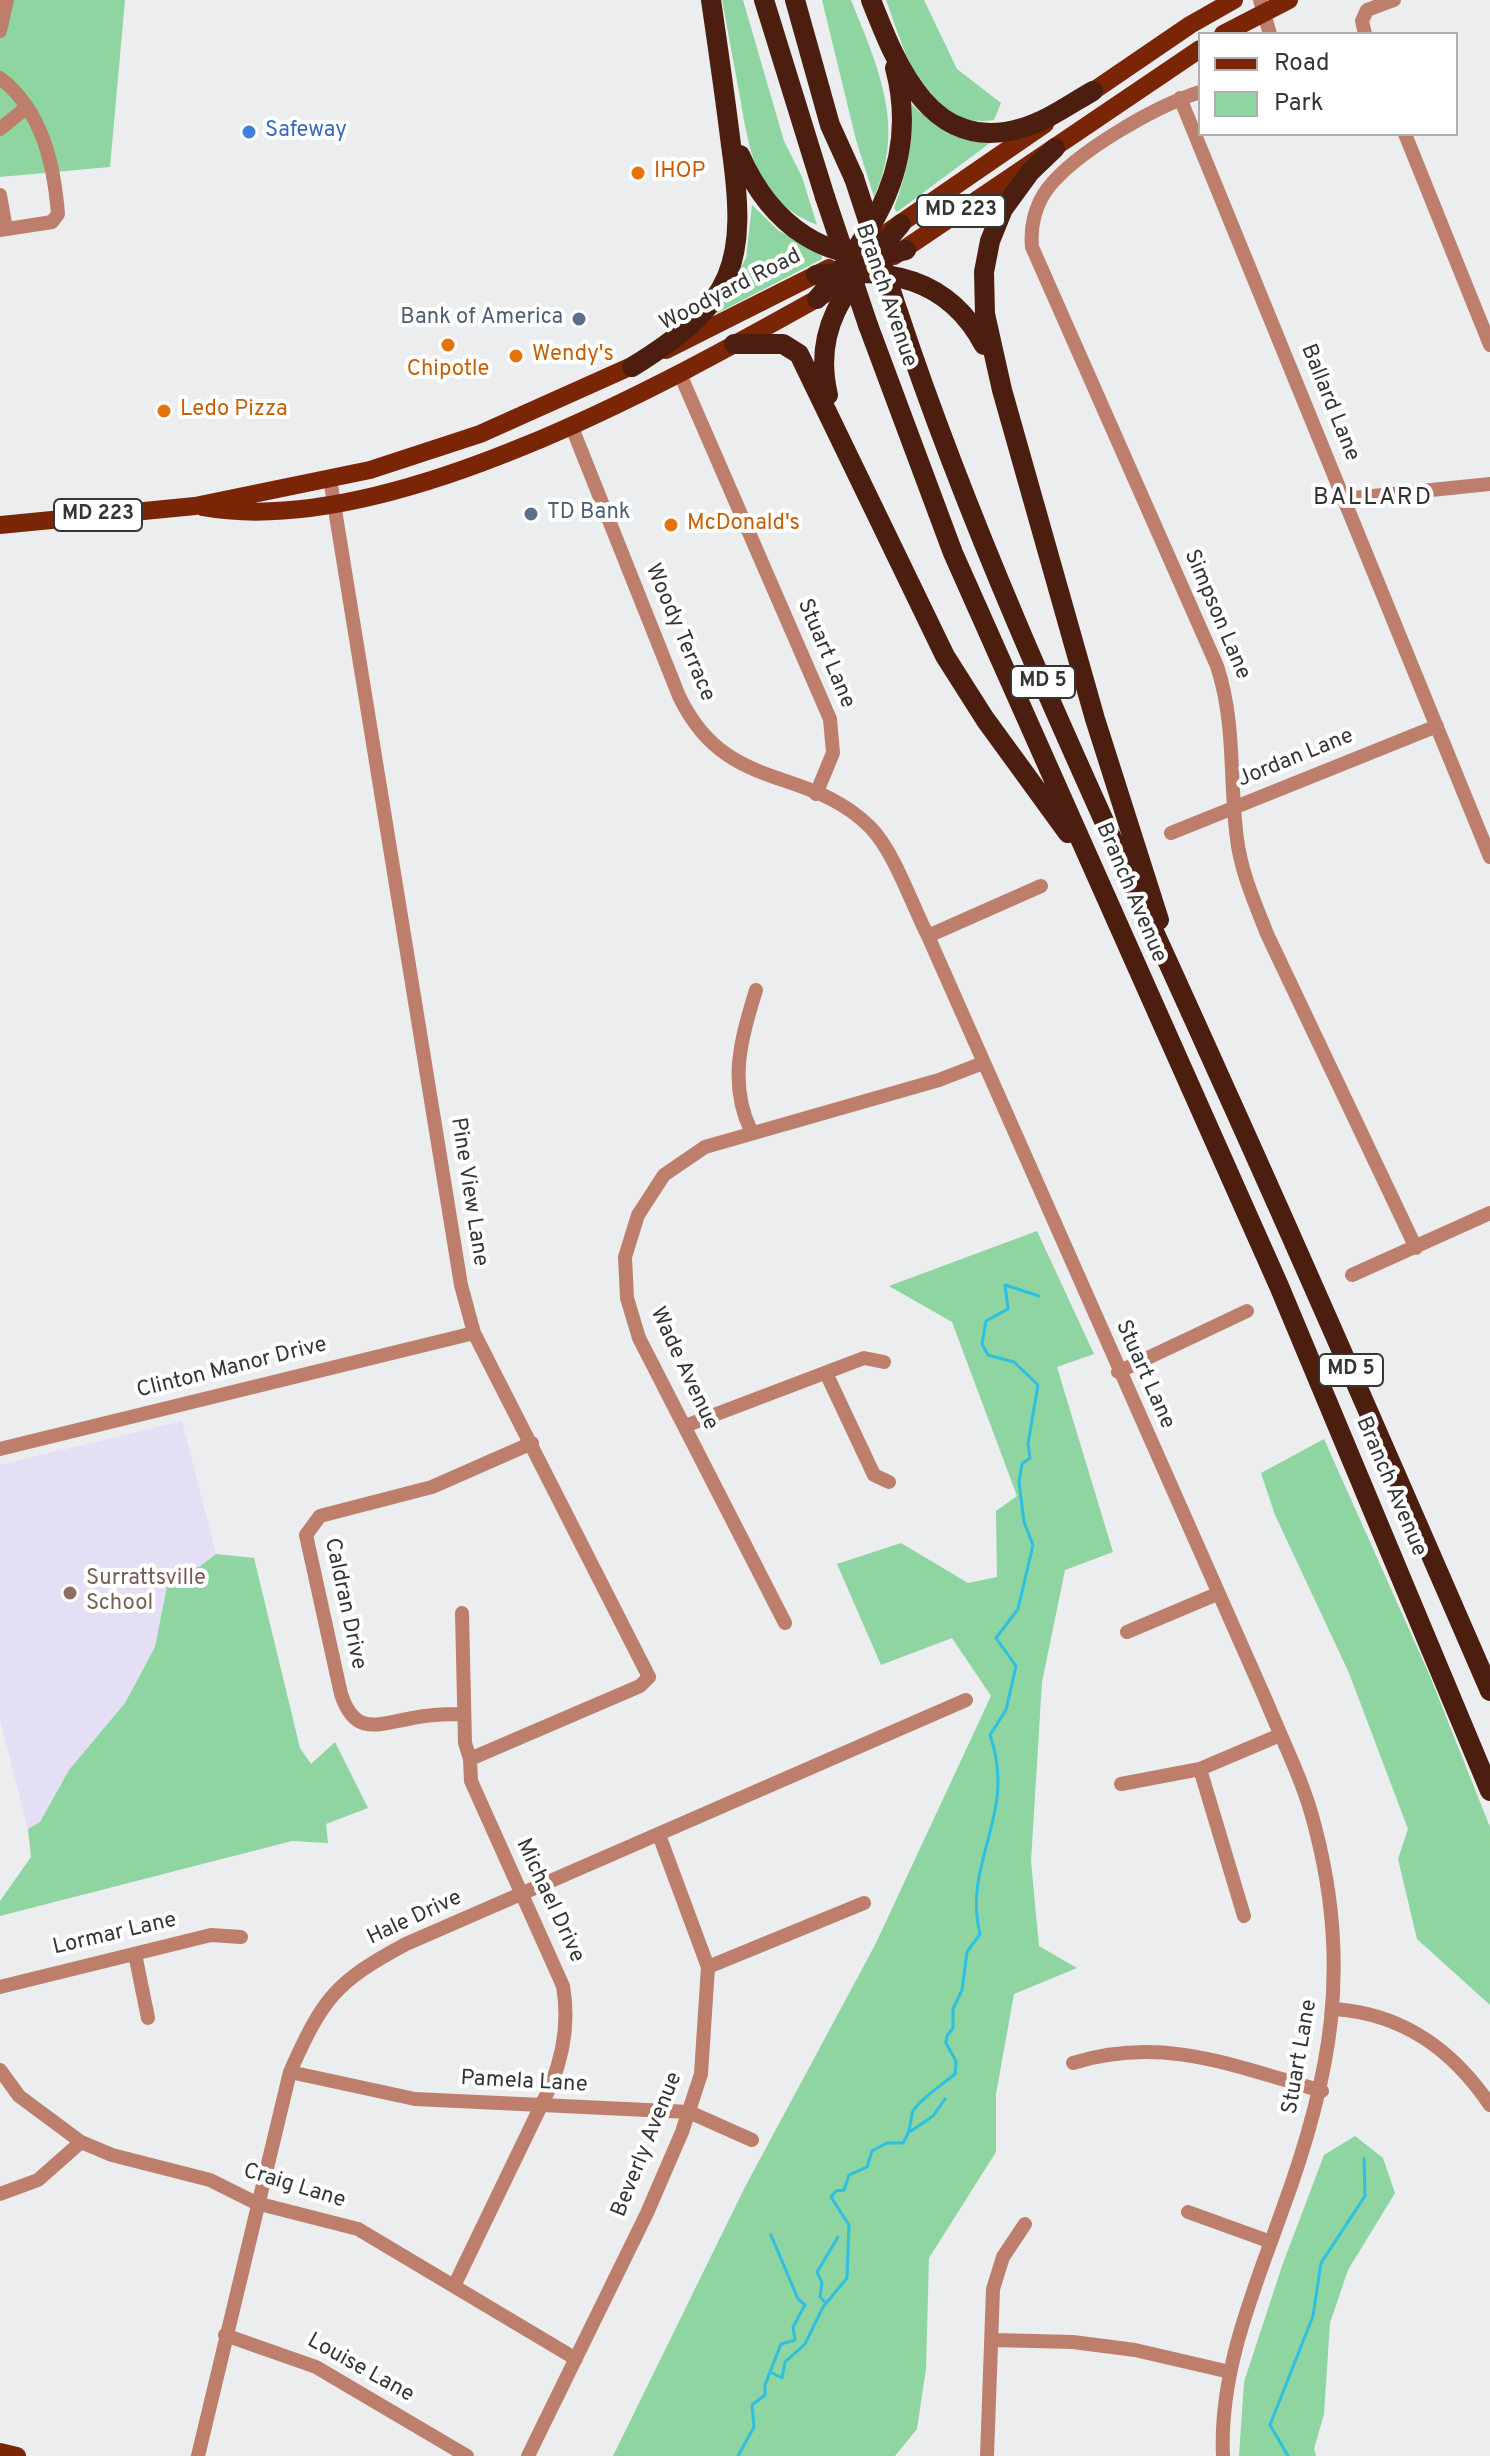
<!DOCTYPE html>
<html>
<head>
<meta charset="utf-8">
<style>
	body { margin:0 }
	#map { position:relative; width:1490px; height:2456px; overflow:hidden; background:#ecedee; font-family:Overpass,sans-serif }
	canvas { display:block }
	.legend { position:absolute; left:1198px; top:32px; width:260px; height:104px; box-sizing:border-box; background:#fff; border:2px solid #aeaeae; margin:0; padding:10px 14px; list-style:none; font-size:24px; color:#343535 }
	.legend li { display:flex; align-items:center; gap:16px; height:40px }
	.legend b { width:40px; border:2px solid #aeaeae }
</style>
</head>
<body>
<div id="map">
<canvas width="1490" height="2456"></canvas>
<ul class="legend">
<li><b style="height:10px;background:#7b2507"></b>Road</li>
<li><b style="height:22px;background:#8ed5a2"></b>Park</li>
</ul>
</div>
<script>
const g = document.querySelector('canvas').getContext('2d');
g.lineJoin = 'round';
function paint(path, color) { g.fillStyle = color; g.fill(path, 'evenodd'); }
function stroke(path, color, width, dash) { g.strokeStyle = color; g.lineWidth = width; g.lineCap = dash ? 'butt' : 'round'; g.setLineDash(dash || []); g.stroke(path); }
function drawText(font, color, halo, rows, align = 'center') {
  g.font = font + ' Overpass,sans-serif'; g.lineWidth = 8; g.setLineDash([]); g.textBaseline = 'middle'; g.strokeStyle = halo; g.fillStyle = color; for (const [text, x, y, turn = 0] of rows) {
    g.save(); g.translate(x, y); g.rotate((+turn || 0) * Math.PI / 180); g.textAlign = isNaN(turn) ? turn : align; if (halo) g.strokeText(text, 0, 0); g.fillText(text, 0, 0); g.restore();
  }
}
paint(new Path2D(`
	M182,1421L216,1554L199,1567L170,1571L155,1647L125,1703L69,1770L40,1822L28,1829L0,1719V1465Z`), '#e5dff5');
paint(new Path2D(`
	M0,0H125L110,167L0,177Z
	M722,0H743L784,141L802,177L817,225C756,200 750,155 740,97C734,64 728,32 722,0Z
	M822,0H851C877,65 907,127 874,197L856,140Z
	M886,0H924L957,69L1001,103L994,120C924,131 905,51 886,0Z
	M912,105C935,127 958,139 990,143L897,212L894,208C907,173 913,142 912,105Z
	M752,205L779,231L821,251L822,259L716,314L746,258Z
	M1037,1231L1094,1354L1057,1367L1113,1552L1065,1570L1042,1682L1031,1861L1039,1946L1077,1968L1014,1994L996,2094V2152L929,2258L926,2369L917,2429L895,2456H613L745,2187L875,1945L991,1696L952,1638L881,1665L837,1564L901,1543L968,1583L997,1577L996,1511L1017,1496L952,1322L889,1286Z
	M1324,1439L1429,1674L1490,1827V2005L1417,1939L1398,1859L1408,1829L1349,1673L1275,1515L1261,1473Z
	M216,1554L254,1558L300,1748L311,1764L335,1742L368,1808L326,1824L328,1843L292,1841L0,1916V1901L31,1857L28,1829L40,1822L69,1770L125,1703L155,1647L170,1571L199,1567Z
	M1355,2136L1383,2158L1395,2193L1348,2270L1330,2323L1324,2414L1314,2449L1316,2456H1239L1244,2382L1282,2266L1324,2155Z`), '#8ed5a2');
stroke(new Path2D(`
	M911,2131L933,2116L945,2099
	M826,2303L820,2297L822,2283L817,2272L838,2237
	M770,2372L782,2378L785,2362L805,2344L823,2307L847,2278L849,2225L831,2197L836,2191L844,2190L849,2175L867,2167L872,2151L887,2143H903C910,2132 910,2125 912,2114C913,2104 947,2081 955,2074L956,2061L946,2043L947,2036L953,2028V2009L962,1990L967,1952L980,1934C962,1861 1018,1815 990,1735L1006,1710L1016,1666L996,1638L1018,1609L1033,1545L1024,1522L1019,1482L1022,1464L1030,1458L1028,1444L1038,1385L1014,1362L988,1355L982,1344L986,1321L1008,1309L1005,1285L1039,1296
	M738,2456L754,2427L752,2405L765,2395V2385L781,2344L795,2340L793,2327L805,2305L798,2299L771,2235
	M1288,2456L1270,2425L1313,2316L1321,2263L1365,2196L1364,2159`), '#2dc0e0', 3);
stroke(new Path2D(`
	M1260,0L1270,34
	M0,31L7,0
	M1365,34L1362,21L1367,10L1394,0
	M0,78C42,110 54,164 58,214L52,222L0,230
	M1200,92C1156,106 1077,151 1048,188C1035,205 1030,227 1032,247L1217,666C1236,724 1229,779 1237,839C1241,872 1255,903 1267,934L1416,1248
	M1180,98L1490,857
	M0,129L27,107
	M1405,134L1490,345
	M0,195L6,229
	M680,374L830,719L833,753L816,794
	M571,425L679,696C726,795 807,764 870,827C894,851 912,905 928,936L1265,1698C1282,1740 1304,1782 1315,1827C1352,1967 1331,2078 1282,2211C1254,2290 1219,2371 1223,2456
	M330,479L461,1285L474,1333L649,1677L640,1686L470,1759
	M1344,499L1490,484
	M1171,833L1437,726
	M928,936L1041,886
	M751,1131C728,1083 741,1039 756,990
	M1352,1275L1490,1213
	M1118,1372L1247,1311
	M826,1373L874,1475L889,1482
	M685,1426L864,1358L884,1362
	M0,1449L474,1333
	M785,1623L639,1338L627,1298L625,1257L638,1215L664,1175L705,1147L939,1080L983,1063
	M1127,1632L1217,1594
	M464,1714C447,1714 430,1714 413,1718C378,1724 355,1737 341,1694L306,1535L320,1516L432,1487L532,1443
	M1200,1769L1244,1916
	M1121,1784L1200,1769L1280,1735
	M135,1954L148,2018
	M708,1967L864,1903
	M0,1987L211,1935L241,1937
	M1335,2009C1403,2014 1452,2049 1490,2105
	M1073,2063C1163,2035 1234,2066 1322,2091
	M0,2070L19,2096L81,2142L112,2155L210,2180L256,2203L358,2229L576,2359
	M290,2072L415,2099L689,2112L752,2140
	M0,2194L38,2180L81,2142
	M1188,2212L1271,2242
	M454,2286L551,2085C564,2053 569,2020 563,1986L471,1781L470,1759L465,1743L462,1613
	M225,2335L316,2367L467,2456
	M993,2340L1073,2342L1135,2350L1230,2372
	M198,2456L290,2072C323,1998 335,1982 406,1944L966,1700
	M528,2456L647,2213L682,2132L701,2074L708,1967L659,1835
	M987,2456L993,2289L1003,2257L1025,2224`), '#bd7f6c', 14);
stroke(new Path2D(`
	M1223,34L1289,0
	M1083,98L1190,25L1234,0
	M888,232L1045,124
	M894,256L1200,49
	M666,350L829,268
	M202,507C387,541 670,381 829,292
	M0,525L195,506L370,470L480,434L643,361
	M0,2452L17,2456`), '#7b2507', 18);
stroke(new Path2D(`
	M764,0L825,197
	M795,0L830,125L854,178
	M871,0C897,66 931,155 1022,128C1047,121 1070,104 1093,91
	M1055,148L1030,172L1003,209L990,241L984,272L985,314L1002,390L1095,719L1159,920
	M740,155C770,224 829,270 906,250
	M816,275C887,267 948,277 984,345
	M817,299C875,232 920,161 895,68
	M898,312C986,577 1109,829 1223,1084C1314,1285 1402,1488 1490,1691
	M868,325L953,553L1279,1286L1490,1791
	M734,344H783L799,354L945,656L985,719L1068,833
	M632,367C736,303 748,264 731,145C725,96 718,48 711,0
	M828,395C810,319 856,279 901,224`), '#4c1e10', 20);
stroke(new Path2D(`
	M854,178L898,312
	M825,197L868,325`), '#4c1e10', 20);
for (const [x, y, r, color] of [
	[249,132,8,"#3f7fe0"],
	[638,173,8,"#e8710a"],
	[579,319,8,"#5c6f8a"],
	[448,345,8,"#e8710a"],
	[516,356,8,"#e8710a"],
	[164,411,8,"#e8710a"],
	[531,514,8,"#5c6f8a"],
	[671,525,8,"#e8710a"],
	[70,1593,8,"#8d6e63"]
]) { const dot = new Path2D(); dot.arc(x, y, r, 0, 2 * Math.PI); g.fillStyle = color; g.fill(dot); stroke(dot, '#fff', 3); }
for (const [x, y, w] of [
	[961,211,88],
	[98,515,88],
	[1043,682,64],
	[1351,1370,64]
]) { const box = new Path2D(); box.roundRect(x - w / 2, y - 16, w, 32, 6); g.fillStyle = '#fff'; g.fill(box); stroke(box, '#343535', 2); }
drawText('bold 20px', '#343535', null, [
	["MD 223",961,211],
	["MD 223",98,515],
	["MD 5",1043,682],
	["MD 5",1351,1370]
]);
drawText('22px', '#366cbe', '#fff', [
	["Safeway",265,132]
], 'left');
drawText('22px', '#c56008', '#fff', [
	["IHOP",654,173],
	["Wendy's",532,356],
	["Chipotle",448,371,"center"],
	["Ledo Pizza",180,411],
	["McDonald's",687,525]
], 'left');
drawText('22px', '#343535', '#fff', [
	["Woodyard Road",731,291,-27],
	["Branch Avenue",885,296,71],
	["Ballard Lane",1329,403,68],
	["Simpson Lane",1216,615,67],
	["Woody Terrace",679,633,67],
	["Stuart Lane",825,654,67],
	["Jordan Lane",1296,759,-22],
	["Branch Avenue",1130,893,67],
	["Pine View Lane",468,1192,81],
	["Clinton Manor Drive",232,1369,-14],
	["Wade Avenue",683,1369,65],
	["Stuart Lane",1144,1375,66],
	["Branch Avenue",1390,1487,67],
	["Caldran Drive",344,1604,78],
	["Michael Drive",549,1901,65],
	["Hale Drive",415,1919,-25],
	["Lormar Lane",115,1935,-13],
	["Stuart Lane",1301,2057,-80],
	["Pamela Lane",524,2083,3],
	["Beverly Avenue",648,2145,-68],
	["Craig Lane",294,2187,17],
	["Louise Lane",360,2369,29]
]);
drawText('22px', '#4e5e75', '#fff', [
	["Bank of America",563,319],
	["TD Bank",547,514,"left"]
], 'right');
drawText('22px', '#785e54', '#fff', [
	["Surrattsville",86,1580],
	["School",86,1605]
], 'left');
g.letterSpacing = '2px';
drawText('24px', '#313132', '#fff', [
	["BALLARD",1373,499]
]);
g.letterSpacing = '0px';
</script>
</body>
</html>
